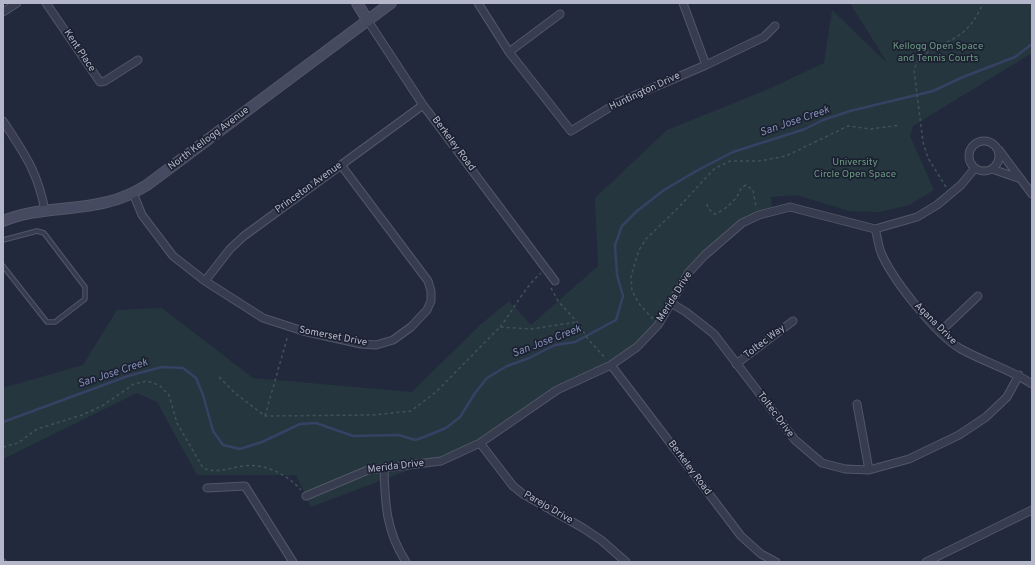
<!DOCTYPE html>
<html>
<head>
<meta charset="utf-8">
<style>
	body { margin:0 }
	#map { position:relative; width:1035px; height:565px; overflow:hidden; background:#23293d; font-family:Overpass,sans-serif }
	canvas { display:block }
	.frame { position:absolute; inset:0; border:4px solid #b3b7c9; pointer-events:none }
</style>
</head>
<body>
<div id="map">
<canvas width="1035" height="565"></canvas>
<div class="frame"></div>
</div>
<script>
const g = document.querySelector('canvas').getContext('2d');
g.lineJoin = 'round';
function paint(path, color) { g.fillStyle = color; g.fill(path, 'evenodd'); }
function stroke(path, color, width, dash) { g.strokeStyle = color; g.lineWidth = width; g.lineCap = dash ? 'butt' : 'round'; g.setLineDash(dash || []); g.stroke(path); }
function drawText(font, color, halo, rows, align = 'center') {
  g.font = font + ' Overpass,sans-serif'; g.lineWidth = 3.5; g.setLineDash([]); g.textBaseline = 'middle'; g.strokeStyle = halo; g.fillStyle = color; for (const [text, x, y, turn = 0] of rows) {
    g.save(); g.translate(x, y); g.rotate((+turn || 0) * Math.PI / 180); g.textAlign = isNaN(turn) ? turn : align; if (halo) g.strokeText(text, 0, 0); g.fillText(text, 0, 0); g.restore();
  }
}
paint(new Path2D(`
	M850,3H1032V53L913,126L910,136L934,190L909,205L879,212L849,211L797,195L771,197L772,211L742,223L689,272L658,325L611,365L580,378L480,443L311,507L296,475H197L157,402L137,393L3,459V388L83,365L117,310L162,308L253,378L412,392L480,325L509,301L531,325L598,266L595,198L667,130L764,91L824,63L832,10L888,64Z`), '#25363e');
stroke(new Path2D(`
	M3,422L128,376L162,367L183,368L196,378L203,395L213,431L223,445L240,449L262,442L300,424L316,423L353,436L399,435L415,440L424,437L446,428L460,417L475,393L487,378L507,366L529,358L555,345L575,342L616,320L623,296L617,275L615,245L622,226L637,211L664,190L698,170L733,152L805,129L823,120L850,111L933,91L963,77L1015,57L1032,44`), '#374164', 2.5);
const lane = new Path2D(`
	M3,240L37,231L44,233L85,287V299L55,322H47L3,266
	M3,561L4,562`);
const street = new Path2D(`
	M46,3L100,82L105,81L138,60
	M478,3L509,52L571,131L617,103L706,65L764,37L775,26
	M683,3L706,65
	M3,12L17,3
	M368,21L423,105L555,281
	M509,52L560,14
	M3,121C24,153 38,172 45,211
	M969 156a15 15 0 1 1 30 0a15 15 0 1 1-30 0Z
	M999,150L1032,194
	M992,169L1021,179
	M133,193L142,215L173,256L205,281L263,318L303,331L361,344L376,345L393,340L411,327L427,310L431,301V291L428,281L341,165
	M875,229C878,237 878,247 882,255C894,281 936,335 961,349C984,362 1010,369 1032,384
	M205,281L230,249L244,236L423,105
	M671,303L686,312L714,334L795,440L822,463L845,469L869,470L909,459L959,435L986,417L1007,397L1019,375
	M940,332L978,296
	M736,364L793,321
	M611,365L741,536L761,554L776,562
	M857,404L869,470
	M480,443L513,486L523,494L583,528L601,540L626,562
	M384,468C385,504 386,531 406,562
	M207,488L245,486L293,562
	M306,496L368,470L441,461L480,443L557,390L611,365L637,347L658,325L689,272L705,255L742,223L759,215L790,207L875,229L917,217L937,205L961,185L975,168
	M926,562L1032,510`);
const secondary = new Path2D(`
	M357,3L368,21
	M3,221C36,207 73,211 107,202C121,199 134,193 147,185L391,3`);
stroke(lane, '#525768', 5.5);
stroke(street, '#525768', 9);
stroke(secondary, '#525768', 12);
stroke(new Path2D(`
	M946,187L928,158L923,142L914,70C920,49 946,46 962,33C972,25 978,15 983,3
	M707,204L708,208L714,214C722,212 731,204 736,198C740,193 739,188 746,185L753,190L756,207
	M551,288L558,301L577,322L589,340L606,359
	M653,319L640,305L632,291L631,276L639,250L646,239L678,208L714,169L730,161H760L786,156L848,126L871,129L900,125
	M500,327C514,309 524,288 541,273
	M219,377L235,393L265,416L373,415L411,411L436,392L500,327L531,329L577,322
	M265,416L288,335
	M3,447L18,443L37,429L82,415L102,406L134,384L147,381L159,385L169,395L177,423L203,468C218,474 228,468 243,466C264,463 287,474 301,490`), '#405259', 1.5, [3, 3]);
stroke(lane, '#373c4e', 3.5);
stroke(street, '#373c4e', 7);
stroke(secondary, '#454a61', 10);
drawText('10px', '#6a9a7f', '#1c2132', [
	["Kellogg Open Space",938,47],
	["and Tennis Courts",938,59],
	["University",855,163],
	["Circle Open Space",855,175]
]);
drawText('10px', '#b3b7c9', '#1c2132', [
	["Kent Place",79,51,56],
	["Huntington Drive",645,92,-25],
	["North Kellogg Avenue",209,139,-37],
	["Berkeley Road",453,144,53],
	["Princeton Avenue",309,188,-36],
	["Merida Drive",675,297,-58],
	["Agana Drive",935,324,45],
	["Somerset Drive",333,337,11],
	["Toltec Way",765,342,-37],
	["Toltec Drive",775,415,53],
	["Merida Drive",396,467,-7],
	["Berkeley Road",689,468,53],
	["Parejo Drive",548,508,30]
]);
drawText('italic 11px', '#828db5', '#1c2132', [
	["San Jose Creek",795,122,-19],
	["San Jose Creek",547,342,-21],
	["San Jose Creek",113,374,-18]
]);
</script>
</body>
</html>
